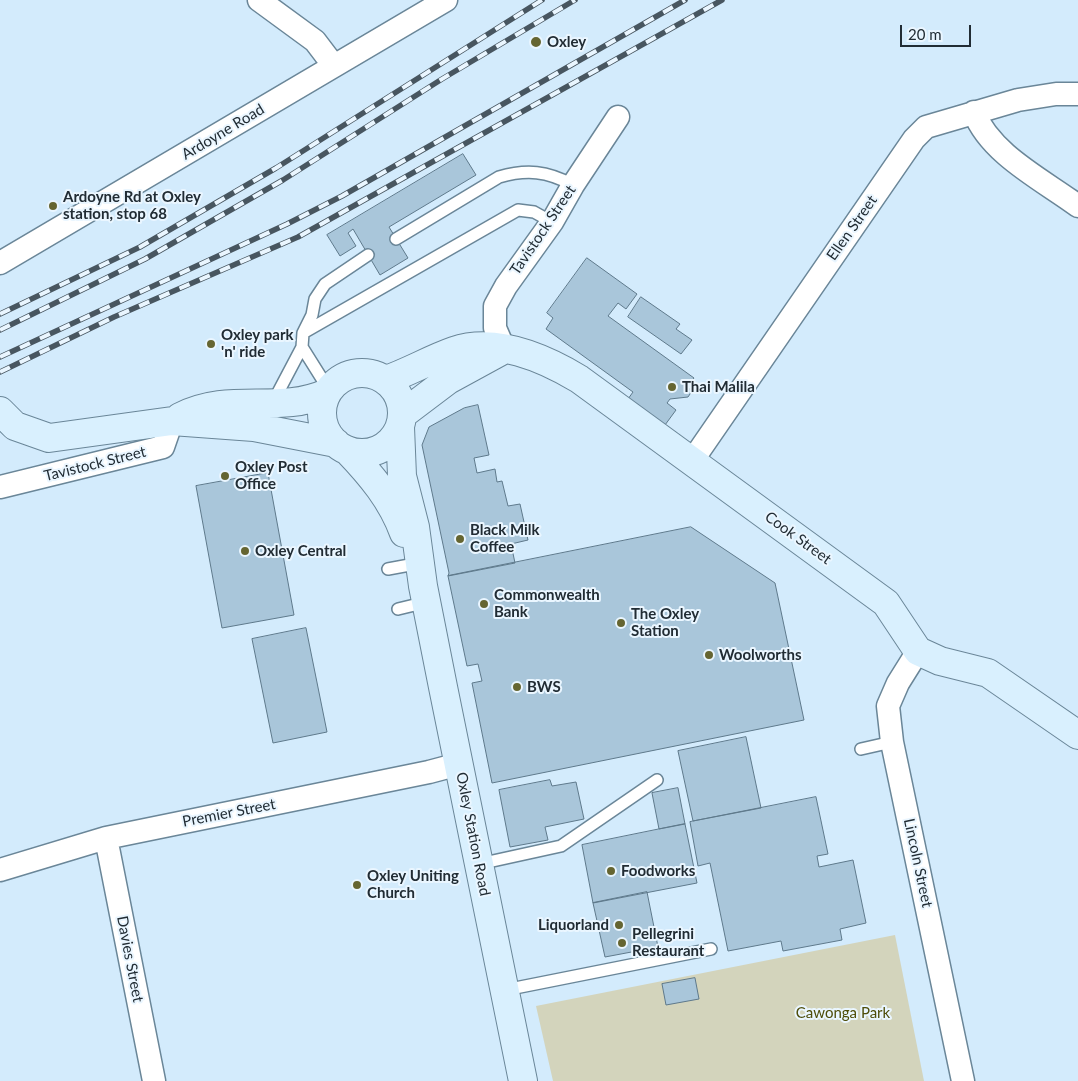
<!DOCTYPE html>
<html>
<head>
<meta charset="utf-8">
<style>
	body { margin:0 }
	#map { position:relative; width:1078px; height:1081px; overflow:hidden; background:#d3ebfc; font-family:Lato,sans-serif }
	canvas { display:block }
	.scale { position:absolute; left:900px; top:25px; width:71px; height:22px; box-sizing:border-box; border:2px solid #212c34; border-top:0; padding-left:6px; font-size:15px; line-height:18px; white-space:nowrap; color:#212c34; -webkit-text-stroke:4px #eaf6ff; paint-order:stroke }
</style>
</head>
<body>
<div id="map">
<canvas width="1078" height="1081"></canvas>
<div class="scale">20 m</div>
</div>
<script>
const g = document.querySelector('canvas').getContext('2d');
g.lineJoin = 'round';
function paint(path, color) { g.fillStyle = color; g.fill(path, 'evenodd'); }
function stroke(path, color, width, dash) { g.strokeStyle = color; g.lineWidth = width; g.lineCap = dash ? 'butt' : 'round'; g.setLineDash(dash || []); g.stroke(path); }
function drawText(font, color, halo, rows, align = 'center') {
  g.font = font + ' Lato,sans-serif'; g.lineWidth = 4; g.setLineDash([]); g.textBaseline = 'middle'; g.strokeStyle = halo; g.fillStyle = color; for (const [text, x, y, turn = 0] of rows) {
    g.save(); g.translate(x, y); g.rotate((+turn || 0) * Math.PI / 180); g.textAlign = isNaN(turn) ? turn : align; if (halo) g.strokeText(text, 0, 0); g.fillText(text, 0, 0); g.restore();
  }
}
paint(new Path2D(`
	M895,935L924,1081H553L536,1006Z`), '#d3d4bc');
const building = new Path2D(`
	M463,154L476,175L389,227L408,258L380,275L353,229L348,233L356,246L340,256L327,235Z
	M587,258L637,294L626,309L618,303L608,316L694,378L687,387L692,391L688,397L670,399L667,403L676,410L665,425L628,399L633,392L546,329L553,318L547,313Z
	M641,297L680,324L676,329L692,340L681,354L628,317Z
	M478,405L489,455L474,458L477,473L495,469L497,482L502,481L508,506L520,504L528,540L511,544L515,563L448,576L449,573L422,445L429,427L464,408Z
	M268,473L294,615L222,628L196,486Z
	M691,527L775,583L804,720L492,783L472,683L482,681L478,664L467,666L448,576Z
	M306,628L327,732L273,743L252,639Z
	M746,737L761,808L693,821L678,751Z
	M550,780L552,786L576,782L584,819L545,827L548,840L510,847L499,790Z
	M678,788L685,824L659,829L652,793Z
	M816,797L828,854L817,856L819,867L853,860L866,923L840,929L842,940L783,951L781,941L728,951L710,863L698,866L690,822Z
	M685,824L697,883L593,903L582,845Z
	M647,892L658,947L605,957L593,903Z
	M695,978L699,999L666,1005L662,984Z`);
paint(building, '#a9c6da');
stroke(building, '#5e798b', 1);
const lane = new Path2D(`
	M396,239L499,177C527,169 547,171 573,185
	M303,333L518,210L534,212L552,222
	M302,347L329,390
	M273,402L302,347L303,333L312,315L315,299L325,284L368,255
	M388,569L415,564
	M398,609L427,602
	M861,749L892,742
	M479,864L561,846L657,780
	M505,990L711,949`);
const street = new Path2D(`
	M259,0L315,41L334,66
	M974,112C990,154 1043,180 1078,206
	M0,263L446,0
	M504,349L495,328V306L506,286L552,222L573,185L618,117
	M692,461L914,139L926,127L1018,100L1056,94H1078
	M0,487L163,447L172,421
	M918,651L898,683L888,706L892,742L963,1081
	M106,838L154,1081
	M0,870L106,838L429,772L459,764`);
const secondary = new Path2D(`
	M322 413a40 40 0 1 1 80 0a40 40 0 1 1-80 0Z
	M386,380C409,372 431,359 454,351C495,337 544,358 579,379L886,603L918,651L940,661L988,673L1078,735
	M0,411L15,426L49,438L172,421L254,427L336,443
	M403,414L448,380L503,350
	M180,417C231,391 277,415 327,393
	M400,427L402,476L415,527L423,586L443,687L523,1081
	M347,450C371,475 392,500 404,533`);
stroke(lane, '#6a8698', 14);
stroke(street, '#6a8698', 25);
stroke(secondary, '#6a8698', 30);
stroke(lane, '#fff', 11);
stroke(street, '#fff', 22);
stroke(secondary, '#d9f0fe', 28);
const rail = new Path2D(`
	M0,314L140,247L276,168L542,0
	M0,330L145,259L283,180L442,79L575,0
	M0,357L287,224L342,196L685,0
	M0,372L114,317L298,237L722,0`);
stroke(rail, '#485660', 5.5);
stroke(rail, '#eaf6ff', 4, [11]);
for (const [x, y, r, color] of [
	[536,42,6,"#656531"],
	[53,206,5,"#656531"],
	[211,344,5,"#656531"],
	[672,387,5,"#656531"],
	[225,476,5,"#656531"],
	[460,539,5,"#656531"],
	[245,551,5,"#656531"],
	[484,604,5,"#656531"],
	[621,623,5,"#656531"],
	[709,655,5,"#656531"],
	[517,687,5,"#656531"],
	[611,871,5,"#656531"],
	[357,885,5,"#656531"],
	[619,925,5,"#656531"],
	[622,943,5,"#656531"]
]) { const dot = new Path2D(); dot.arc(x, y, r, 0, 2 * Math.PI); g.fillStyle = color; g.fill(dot); stroke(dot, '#eaf6ff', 2); }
drawText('bold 15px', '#212c34', '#eaf6ff', [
	["Oxley",547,42],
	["Ardoyne Rd at Oxley",63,197],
	["station, stop 68",63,214],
	["Oxley park",221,335],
	["'n' ride",221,352],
	["Thai Malila",682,387],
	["Oxley Post",235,467],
	["Office",235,484],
	["Black Milk",470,530],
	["Coffee",470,547],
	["Oxley Central",255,551],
	["Commonwealth",494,595],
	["Bank",494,612],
	["The Oxley",631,614],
	["Station",631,631],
	["Woolworths",719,655],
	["BWS",527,687],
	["Foodworks",621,871],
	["Oxley Uniting",367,876],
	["Church",367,893],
	["Liquorland",609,925,"right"],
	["Pellegrini",632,934],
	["Restaurant",632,951]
], 'left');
drawText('15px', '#212c34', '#eaf6ff', [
	["Ardoyne Road",223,132,-31],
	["Ellen Street",852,228,-55],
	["Tavistock Street",543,230,-56],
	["Tavistock Street",95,464,-14],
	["Cook Street",798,538,36],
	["Premier Street",229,813,-11],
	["Oxley Station Road",473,834,79],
	["Lincoln Street",918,863,78],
	["Davies Street",130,959,79]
]);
drawText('15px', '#4e4d09', '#eaf6ff', [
	["Cawonga Park",843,1013]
]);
</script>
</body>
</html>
